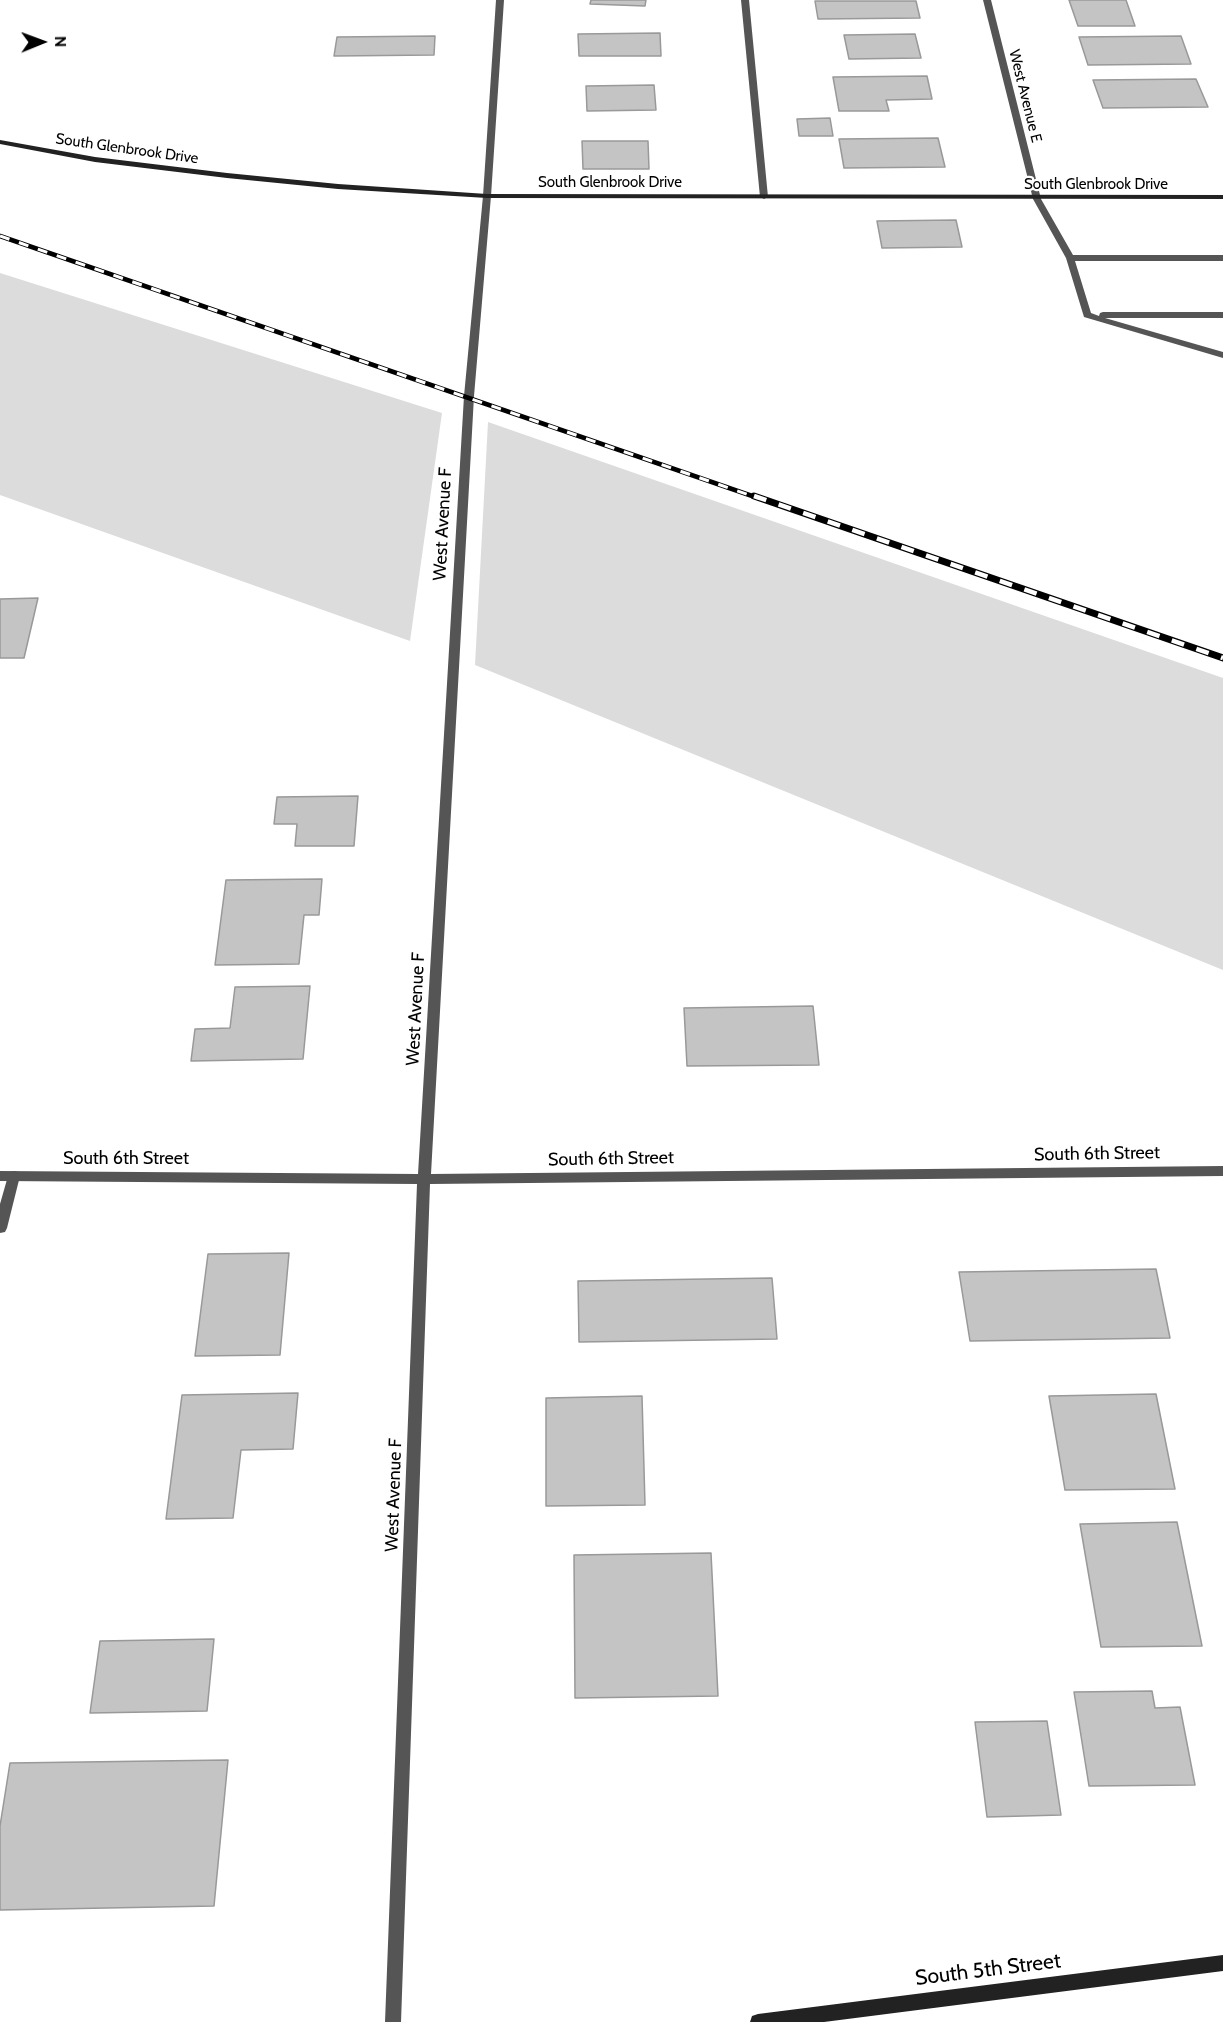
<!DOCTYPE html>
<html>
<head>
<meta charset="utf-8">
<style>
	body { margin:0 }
	#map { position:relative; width:1223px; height:2022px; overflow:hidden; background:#fff; font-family:Cabin,sans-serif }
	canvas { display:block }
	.north { position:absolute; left:12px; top:12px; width:60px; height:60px; -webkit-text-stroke:4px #fff; paint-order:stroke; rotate:89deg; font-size:16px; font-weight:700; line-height:24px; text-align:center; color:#000 }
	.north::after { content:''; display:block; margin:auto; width:21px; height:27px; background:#000; clip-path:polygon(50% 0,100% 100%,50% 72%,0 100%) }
</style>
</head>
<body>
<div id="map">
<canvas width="1223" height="2022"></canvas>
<div class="north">N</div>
</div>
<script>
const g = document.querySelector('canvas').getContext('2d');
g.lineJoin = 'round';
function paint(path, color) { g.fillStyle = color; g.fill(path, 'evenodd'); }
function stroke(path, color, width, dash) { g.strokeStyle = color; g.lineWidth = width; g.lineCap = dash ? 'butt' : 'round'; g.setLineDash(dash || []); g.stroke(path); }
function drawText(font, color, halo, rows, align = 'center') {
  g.font = font + ' Cabin,sans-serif'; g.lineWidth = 4.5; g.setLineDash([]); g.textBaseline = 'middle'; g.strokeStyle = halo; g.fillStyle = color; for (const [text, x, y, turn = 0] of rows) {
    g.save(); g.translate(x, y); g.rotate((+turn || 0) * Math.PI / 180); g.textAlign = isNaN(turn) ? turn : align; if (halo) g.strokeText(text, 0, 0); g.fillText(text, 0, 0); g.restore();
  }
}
paint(new Path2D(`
	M0,273L442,413L410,641L0,495Z
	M488,422L1223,678V970L475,665Z`), '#dcdcdc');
const building = new Path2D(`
	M591,0H646L645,6L590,4Z
	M1069,0H1126L1135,26H1078Z
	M815,1H916L920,18L818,19Z
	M660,33L661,56H579L578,34Z
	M915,34L921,58L849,59L844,35Z
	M435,36L434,55L334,56L337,37Z
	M1181,36L1191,64L1088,65L1079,37Z
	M927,76L932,99L886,100L889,111H839L833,77Z
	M1196,79L1208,107L1103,108L1093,80Z
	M654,85L656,110L587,111L586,86Z
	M830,118L833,136H799L797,119Z
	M938,138L945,167L844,168L839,139Z
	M582,141H648L649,169H583Z
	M956,220L962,247L882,248L877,221Z
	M38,598L24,658H0V599Z
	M358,796L354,846H295L297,824H274L277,797Z
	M322,879L319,915H304L299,964L215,965L226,880Z
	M310,986L303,1059L191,1061L195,1029L230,1028L235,987Z
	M813,1006L819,1065L687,1066L684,1008Z
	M289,1253L280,1355L195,1356L208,1254Z
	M1156,1269L1170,1338L970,1341L959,1272Z
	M772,1278L777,1339L579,1342L578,1281Z
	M298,1393L293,1449L241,1450L233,1518L166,1519L182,1395Z
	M1156,1394L1175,1489L1065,1490L1049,1396Z
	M642,1396L645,1505L546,1506V1398Z
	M1177,1522L1202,1646L1101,1647L1080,1524Z
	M711,1553L718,1696L575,1698L574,1555Z
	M214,1639L207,1711L90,1713L100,1641Z
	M1152,1691L1155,1708L1180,1707L1195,1785L1089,1786L1074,1692Z
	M1047,1721L1061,1815L987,1817L975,1722Z
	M228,1760L214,1906L0,1910V1826L10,1763Z`);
paint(building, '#c4c4c4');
stroke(building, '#999', 1.5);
paint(new Path2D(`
	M741,0H749L768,197L764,199L760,197Z
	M1034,197L1041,199L1073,255H1223V261H1075L1091,313L1099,316L1100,313L1103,312H1223V318H1105L1223,352V358L1084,317L1066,258L1033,199Z
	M14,1171L19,1172L20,1176L7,1228L5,1232L0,1233V1204L8,1176L9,1172Z`), '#555');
paint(new Path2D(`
	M496,0H504L491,196L474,396L431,1174L1223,1166V1176L430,1184L401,2022H385L417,1184L0,1181V1171L418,1174L464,396L483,196Z
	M983,0H991L1041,199L1040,201L1033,199Z`), '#555');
paint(new Path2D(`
	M0,140L95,157L227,173L338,184L487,194L1223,195V199L487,198L338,189L227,178L95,162L0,144Z
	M1223,1955V1971L824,2022H750L752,2016L758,2014Z`), '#222');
const railFar1 = new Path2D(`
	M0,236L758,498`);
const rail = new Path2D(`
	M754,496L1223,658`);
stroke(railFar1, '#000', 4.5);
stroke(rail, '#000', 7);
stroke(railFar1, '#fff', 3, [10]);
stroke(rail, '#fff', 4.5, [13]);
drawText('15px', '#000', '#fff', [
	["West Avenue E",1025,96,76],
	["South Glenbrook Drive",127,149,8],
	["South Glenbrook Drive",610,183],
	["South Glenbrook Drive",1096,185]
]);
drawText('18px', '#000', '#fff', [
	["West Avenue F",443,524,-87],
	["West Avenue F",416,1009,-87],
	["South 6th Street",1097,1154,-1],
	["South 6th Street",126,1159],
	["South 6th Street",611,1159,-1],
	["West Avenue F",394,1495,-88]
]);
drawText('21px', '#000', '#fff', [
	["South 5th Street",988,1970,-7]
]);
</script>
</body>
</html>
